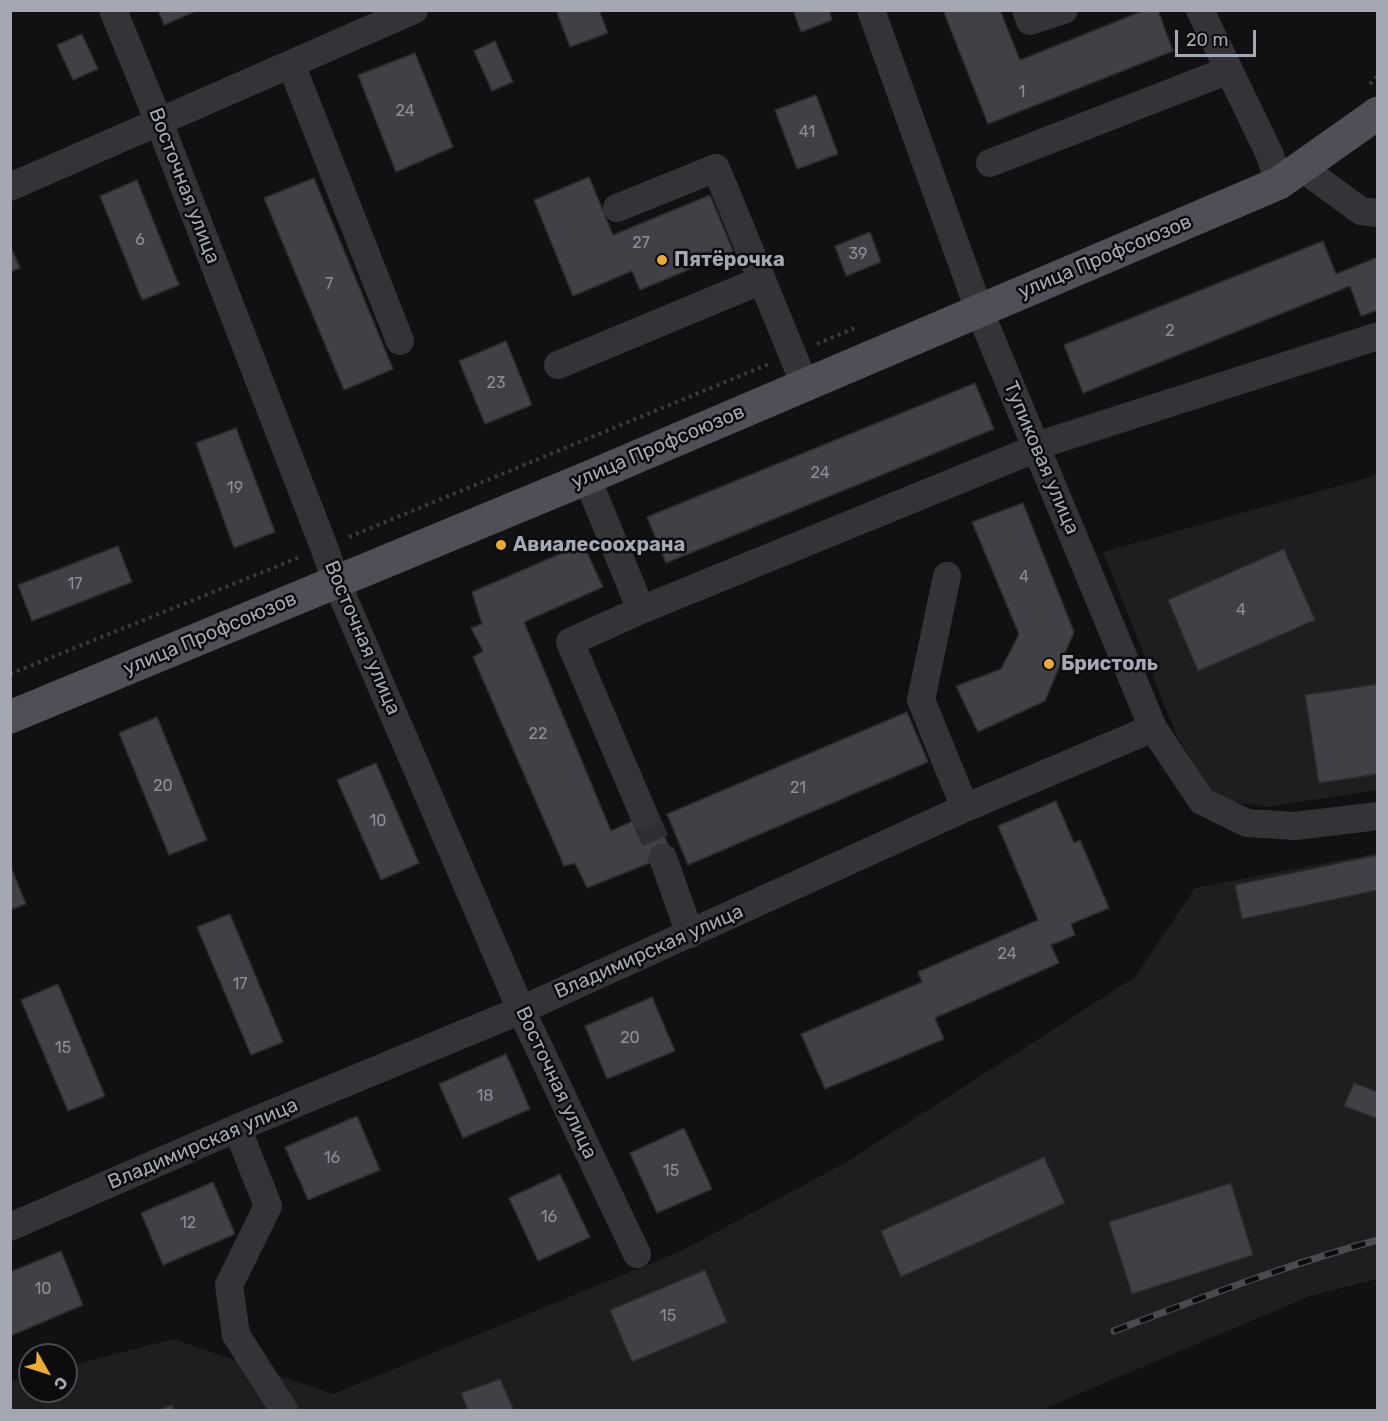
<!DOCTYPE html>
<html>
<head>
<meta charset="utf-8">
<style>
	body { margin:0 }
	#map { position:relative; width:1388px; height:1421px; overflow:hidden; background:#111113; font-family:Rubik,sans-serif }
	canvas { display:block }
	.frame { position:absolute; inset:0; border:12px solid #a3a8b3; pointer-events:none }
	.north { position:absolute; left:18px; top:1343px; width:60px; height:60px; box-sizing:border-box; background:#0c0c0e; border:2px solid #484a50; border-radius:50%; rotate:129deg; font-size:16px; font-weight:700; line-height:24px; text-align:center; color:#a3a8b3 }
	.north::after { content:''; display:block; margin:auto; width:21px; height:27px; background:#eaac33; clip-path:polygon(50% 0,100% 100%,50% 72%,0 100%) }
	.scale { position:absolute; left:1175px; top:30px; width:81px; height:27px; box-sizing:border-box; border:3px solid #a3a8b3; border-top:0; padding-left:8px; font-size:18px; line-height:21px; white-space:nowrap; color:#a3a8b3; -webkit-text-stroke:4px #0c0c0e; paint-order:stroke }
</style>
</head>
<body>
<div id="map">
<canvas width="1388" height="1421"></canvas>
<div class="frame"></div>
<div class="north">С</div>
<div class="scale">20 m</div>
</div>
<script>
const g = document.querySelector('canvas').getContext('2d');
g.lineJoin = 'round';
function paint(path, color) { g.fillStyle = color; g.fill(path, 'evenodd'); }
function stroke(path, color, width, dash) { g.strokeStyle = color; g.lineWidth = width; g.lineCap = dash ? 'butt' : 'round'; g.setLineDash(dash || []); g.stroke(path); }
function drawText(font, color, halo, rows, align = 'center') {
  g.font = font + ' Rubik,sans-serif'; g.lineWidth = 5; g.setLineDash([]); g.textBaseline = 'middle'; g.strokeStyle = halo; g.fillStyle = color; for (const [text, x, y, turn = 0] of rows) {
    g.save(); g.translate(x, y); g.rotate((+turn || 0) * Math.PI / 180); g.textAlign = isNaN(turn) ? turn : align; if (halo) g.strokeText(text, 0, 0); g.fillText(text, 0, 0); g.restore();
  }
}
paint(new Path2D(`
	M1377,475V790L1267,807L1215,799L1176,734L1103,552Z
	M1377,853V1279L1310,1296L1041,1410H11V1381L30,1376V1391H66V1367L173,1339L333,1394L681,1251L845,1163L1135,977L1195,888Z`), '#1e1d20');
const building = new Path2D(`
	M158,10H198L164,25Z
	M556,10H599L608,33L570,47Z
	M793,10H829L832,20L801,32Z
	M943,10H1000L1020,60L1145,10H1158L1173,51L988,124Z
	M82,34L98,69L73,80L57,45Z
	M495,41L513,82L492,91L474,51Z
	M415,53L453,147L396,172L358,75Z
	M816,95L838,154L797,169L775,110Z
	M589,177L613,235L710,195L733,251L640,290L632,271L573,296L534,200Z
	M314,178L393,369L344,390L264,198Z
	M137,180L179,285L142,300L100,196Z
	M870,232L881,262L846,276L835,246Z
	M1323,241L1336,274L1378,257V310L1361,316L1350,286L1083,393L1064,345Z
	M10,245L20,268L10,272Z
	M506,341L532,405L485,424L459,361Z
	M975,383L994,429L666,563L647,517Z
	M236,428L275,532L234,548L196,443Z
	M1023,503L1074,632L1045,701L978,732L956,686L1001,669L1019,634L972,522Z
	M583,544L603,587L524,622L611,831L654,811L672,854L587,888L575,863L564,866L473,657L483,651L471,628L482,624L472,592Z
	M118,546L132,582L32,621L18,585Z
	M1284,549L1315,620L1198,671L1168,600Z
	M1378,684V774L1319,783L1305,695Z
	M907,712L928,762L688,865L667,814Z
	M157,717L207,840L169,855L119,733Z
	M376,763L419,863L381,880L337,780Z
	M1056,801L1074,843L1080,840L1109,908L1071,924L1075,935L1051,945L1059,963L935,1018L944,1039L825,1089L801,1034L922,982L918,972L1038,920L998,826Z
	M1378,855V890L1242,919L1235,885Z
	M10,865L26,904L10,910Z
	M230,914L283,1042L251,1055L197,927Z
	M58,984L105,1096L68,1111L21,1000Z
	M652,997L675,1051L607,1079L585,1026Z
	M506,1054L530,1109L463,1138L439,1084Z
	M1354,1083L1378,1092V1119L1344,1106Z
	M357,1116L380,1170L308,1200L285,1147Z
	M684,1128L712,1189L657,1213L630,1153Z
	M1044,1157L1065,1203L901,1277L881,1231Z
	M560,1174L590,1237L538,1261L509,1198Z
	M213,1182L235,1234L163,1265L141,1213Z
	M1231,1183L1253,1255L1132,1294L1109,1222Z
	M61,1251L83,1305L10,1336V1272Z
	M705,1270L727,1322L632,1362L610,1310Z
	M500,1379L514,1410H468L461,1393Z
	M172,1405L174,1410H159Z`);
paint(building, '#404146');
stroke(building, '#2c2b2f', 1.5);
stroke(new Path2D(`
	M644,815L663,858`), '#2e2f33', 28, [28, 14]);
stroke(new Path2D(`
	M1370,84L1378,76
	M817,344L855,328
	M349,537L769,364
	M10,674L300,557`), '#393a3f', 4, [3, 4.5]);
stroke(new Path2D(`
	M113,10L159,122L324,547L336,581L521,1010L637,1254
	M871,10L979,310L1153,728L1202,801L1247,823L1295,826L1378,816
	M1026,10L1030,21L1064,10
	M1200,10L1270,155L1279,183
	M291,64L400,341
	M990,163L1229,70
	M1302,168L1361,211L1378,213
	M10,187L414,10
	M617,208L716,168L805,385
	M558,365L762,280
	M1036,446L1378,336
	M587,478L641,610L570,642L644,815
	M947,576L921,700L965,808
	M641,610L1037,448
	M663,858L690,934
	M237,1128L268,1206L229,1285L236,1335L284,1410
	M10,1227L237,1128L521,1010L965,808L1153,728`), '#333338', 28);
stroke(new Path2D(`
	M10,717L587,478L1279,183L1378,113`), '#4f5057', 33);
const rail = new Path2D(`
	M1114,1331C1201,1298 1288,1264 1378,1240`);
stroke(rail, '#4a4b51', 7);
stroke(rail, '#0c0c0e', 4.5, [14]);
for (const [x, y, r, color] of [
	[662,260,6,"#eaac33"],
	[501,545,6,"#eaac33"],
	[1049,664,6,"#eaac33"]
]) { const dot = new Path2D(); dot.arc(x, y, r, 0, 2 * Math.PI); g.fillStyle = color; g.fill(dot); stroke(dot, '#0c0c0e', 2); }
drawText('16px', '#8a8e98', null, [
	["1",1022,92],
	["24",405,111],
	["41",807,132],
	["6",140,240],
	["27",641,243],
	["39",858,254],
	["7",329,284],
	["2",1170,331],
	["23",496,383],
	["24",820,473],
	["19",235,488],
	["4",1024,577],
	["17",75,584],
	["4",1241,610],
	["22",538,734],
	["20",163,786],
	["21",798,788],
	["10",378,821],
	["24",1007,954],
	["17",240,984],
	["20",630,1038],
	["15",63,1048],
	["18",485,1096],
	["16",332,1158],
	["15",671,1171],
	["16",549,1217],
	["12",188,1223],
	["10",43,1289],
	["15",668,1316]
]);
drawText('20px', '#a3a8b3', '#0c0c0e', [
	["Восточная улица",184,186,69],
	["улица Профсоюзов",1105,257,-23],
	["улица Профсоюзов",658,447,-23],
	["Тупиковая улица",1041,458,67],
	["улица Профсоюзов",210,634,-23],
	["Восточная улица",362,638,67],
	["Владимирская улица",649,952,-24],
	["Восточная улица",556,1083,65],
	["Владимирская улица",203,1144,-23]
]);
drawText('bold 20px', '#a3a8b3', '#0c0c0e', [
	["Пятёрочка",674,260],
	["Авиалесоохрана",513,545],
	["Бристоль",1061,664]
], 'left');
</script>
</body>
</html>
